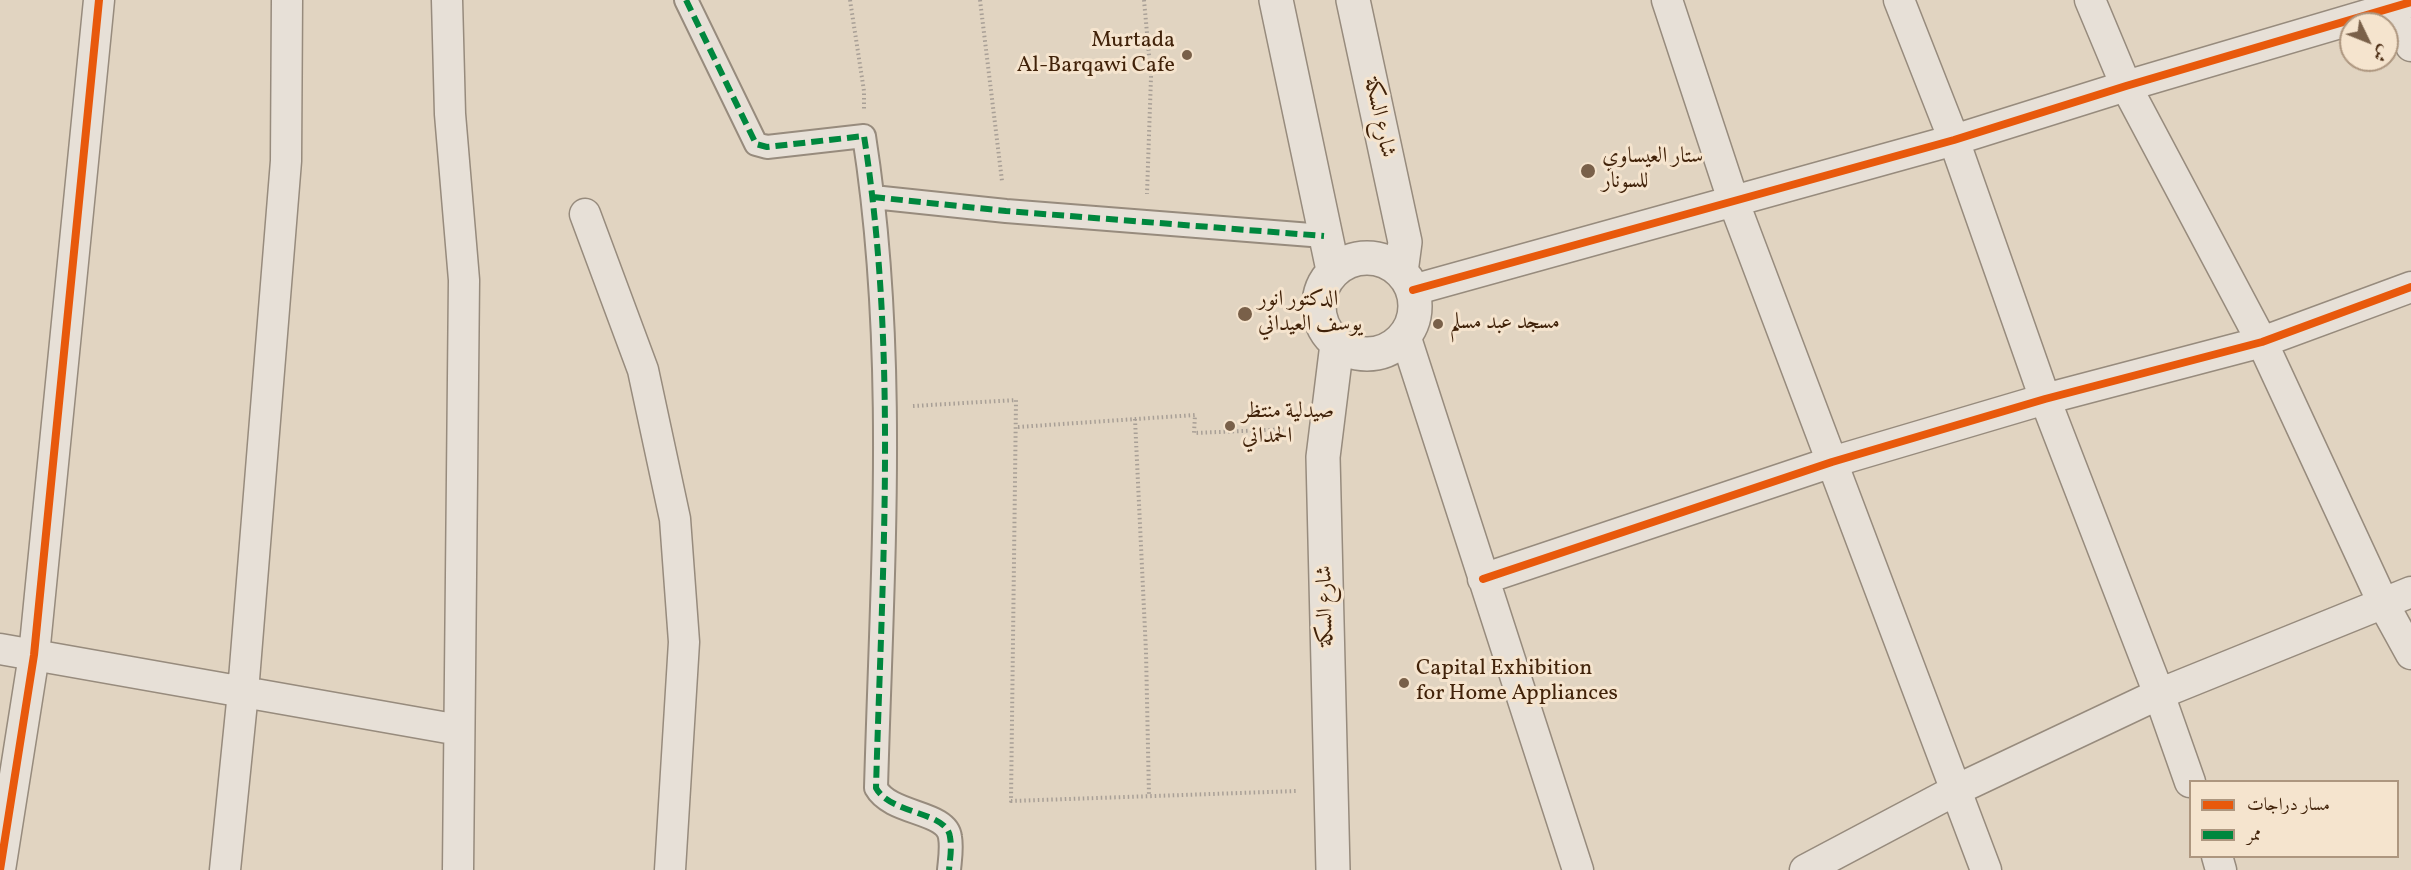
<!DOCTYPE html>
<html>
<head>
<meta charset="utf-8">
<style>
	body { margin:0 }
	#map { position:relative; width:2411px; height:870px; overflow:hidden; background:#e1d4c1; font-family:Vollkorn,Amiri,serif }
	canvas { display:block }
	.legend { position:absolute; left:2189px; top:780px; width:210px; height:78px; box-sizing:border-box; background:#f5e4ce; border:2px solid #ad967f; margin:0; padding:8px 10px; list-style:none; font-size:18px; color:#412209 }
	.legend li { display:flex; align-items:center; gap:12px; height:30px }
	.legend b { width:30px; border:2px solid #ad967f }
	.north { position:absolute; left:2339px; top:12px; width:60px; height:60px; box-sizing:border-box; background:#f5e4ce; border:2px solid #ad967f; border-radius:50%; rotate:133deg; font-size:16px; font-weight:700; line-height:24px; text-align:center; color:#412209 }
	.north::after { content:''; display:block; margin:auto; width:21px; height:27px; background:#796049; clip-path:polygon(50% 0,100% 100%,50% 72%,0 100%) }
</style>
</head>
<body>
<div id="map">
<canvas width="2411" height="870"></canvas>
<ul class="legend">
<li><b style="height:8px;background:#e8590c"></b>مسار دراجات</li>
<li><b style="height:8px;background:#00873e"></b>ممر</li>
</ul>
<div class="north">ش</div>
</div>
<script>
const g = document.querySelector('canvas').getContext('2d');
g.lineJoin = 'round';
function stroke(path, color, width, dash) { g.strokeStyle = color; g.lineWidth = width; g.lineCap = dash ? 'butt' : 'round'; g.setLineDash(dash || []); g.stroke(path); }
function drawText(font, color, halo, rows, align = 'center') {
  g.font = font + ' Vollkorn,Amiri,serif'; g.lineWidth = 6; g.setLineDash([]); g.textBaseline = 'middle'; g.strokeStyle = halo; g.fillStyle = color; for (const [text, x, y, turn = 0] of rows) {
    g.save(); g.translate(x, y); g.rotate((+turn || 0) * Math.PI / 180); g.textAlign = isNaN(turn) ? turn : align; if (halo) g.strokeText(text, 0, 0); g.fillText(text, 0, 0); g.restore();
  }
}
const pedestrian = new Path2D(`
	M686,0L756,144L767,147L864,136C898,352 882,571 876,788C891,815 947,811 950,837C952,848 950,859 949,870
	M873,197L1006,211L1324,236`);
const minor = new Path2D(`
	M447,0L450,114L464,280L458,870
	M1667,0L1733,200L1986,870
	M1899,0L1954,140L2045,399L2159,694L2190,782
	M2090,0L2126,86L2262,342L2384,605L2411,654
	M2394,0L2411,46
	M585,214L643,370L675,519L684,642L670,870
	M1413,290L1954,140L2126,86L2411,2
	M1405,335L1578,870
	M1483,579L1832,462L2045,399L2262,342L2411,287
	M0,649L459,730
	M2217,856L2221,870
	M0,870L34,655L99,0
	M225,870L243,692L286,161L287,0
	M1805,870L1956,790L2159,694L2411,592`);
const tertiary = new Path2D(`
	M1276,0L1333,270
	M1353,0L1405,242L1401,272
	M1319 306a48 48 0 1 1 96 0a48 48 0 1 1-96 0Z
	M1333,870L1323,457L1337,344`);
stroke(pedestrian, '#978b7d', 26);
stroke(minor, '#978b7d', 33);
stroke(tertiary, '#978b7d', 36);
stroke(new Path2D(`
	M850,0L864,91V109
	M980,0L1002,181
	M1144,0L1151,77L1147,194
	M913,406L1016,400L1011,801L1297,791
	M1135,419L1146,652L1149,796
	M1018,427L1195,415L1194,433L1292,429`), '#a89f96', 4, [1.5, 3]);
stroke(pedestrian, '#e7e0d7', 22);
stroke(minor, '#e7e0d7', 30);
stroke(tertiary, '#e7e0d7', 33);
stroke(new Path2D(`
	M686,0L756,144L767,147L864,136C898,352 882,571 876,788C891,815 947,811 950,837C952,848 950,859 949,870
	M873,197L1006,211L1324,236`), '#00873e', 6, [12, 6]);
stroke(new Path2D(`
	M1413,290L1954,140L2126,86L2411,2
	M1483,579L1832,462L2045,399L2262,342L2411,287
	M0,870L34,655L99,0`), '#e8590c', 8);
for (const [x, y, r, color] of [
	[1187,55,6,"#796049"],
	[1588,171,8,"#796049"],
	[1245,314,8,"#796049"],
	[1438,324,6,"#796049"],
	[1230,426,6,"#796049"],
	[1404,683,6,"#796049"]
]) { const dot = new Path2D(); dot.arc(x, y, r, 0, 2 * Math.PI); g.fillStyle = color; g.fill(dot); stroke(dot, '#f5e4ce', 2); }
drawText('22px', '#412209', '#f5e4ce', [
	["Murtada",1175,42,"right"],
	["Al-Barqawi Cafe",1175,67,"right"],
	["ستار العيساوي",1602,158],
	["للسونار",1602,183],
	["الدكتور انور",1258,301],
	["يوسف العيداني",1258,326],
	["مسجد عبد مسلم",1450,324],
	["صيدلية منتظر",1242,413],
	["الحمداني",1242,438],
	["Capital Exhibition",1416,670],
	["for Home Appliances",1416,695]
], 'left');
drawText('22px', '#412209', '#f5e4ce', [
	["شارع السكة",1378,118,78],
	["شارع السكة",1327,606,-91]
]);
</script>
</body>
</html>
